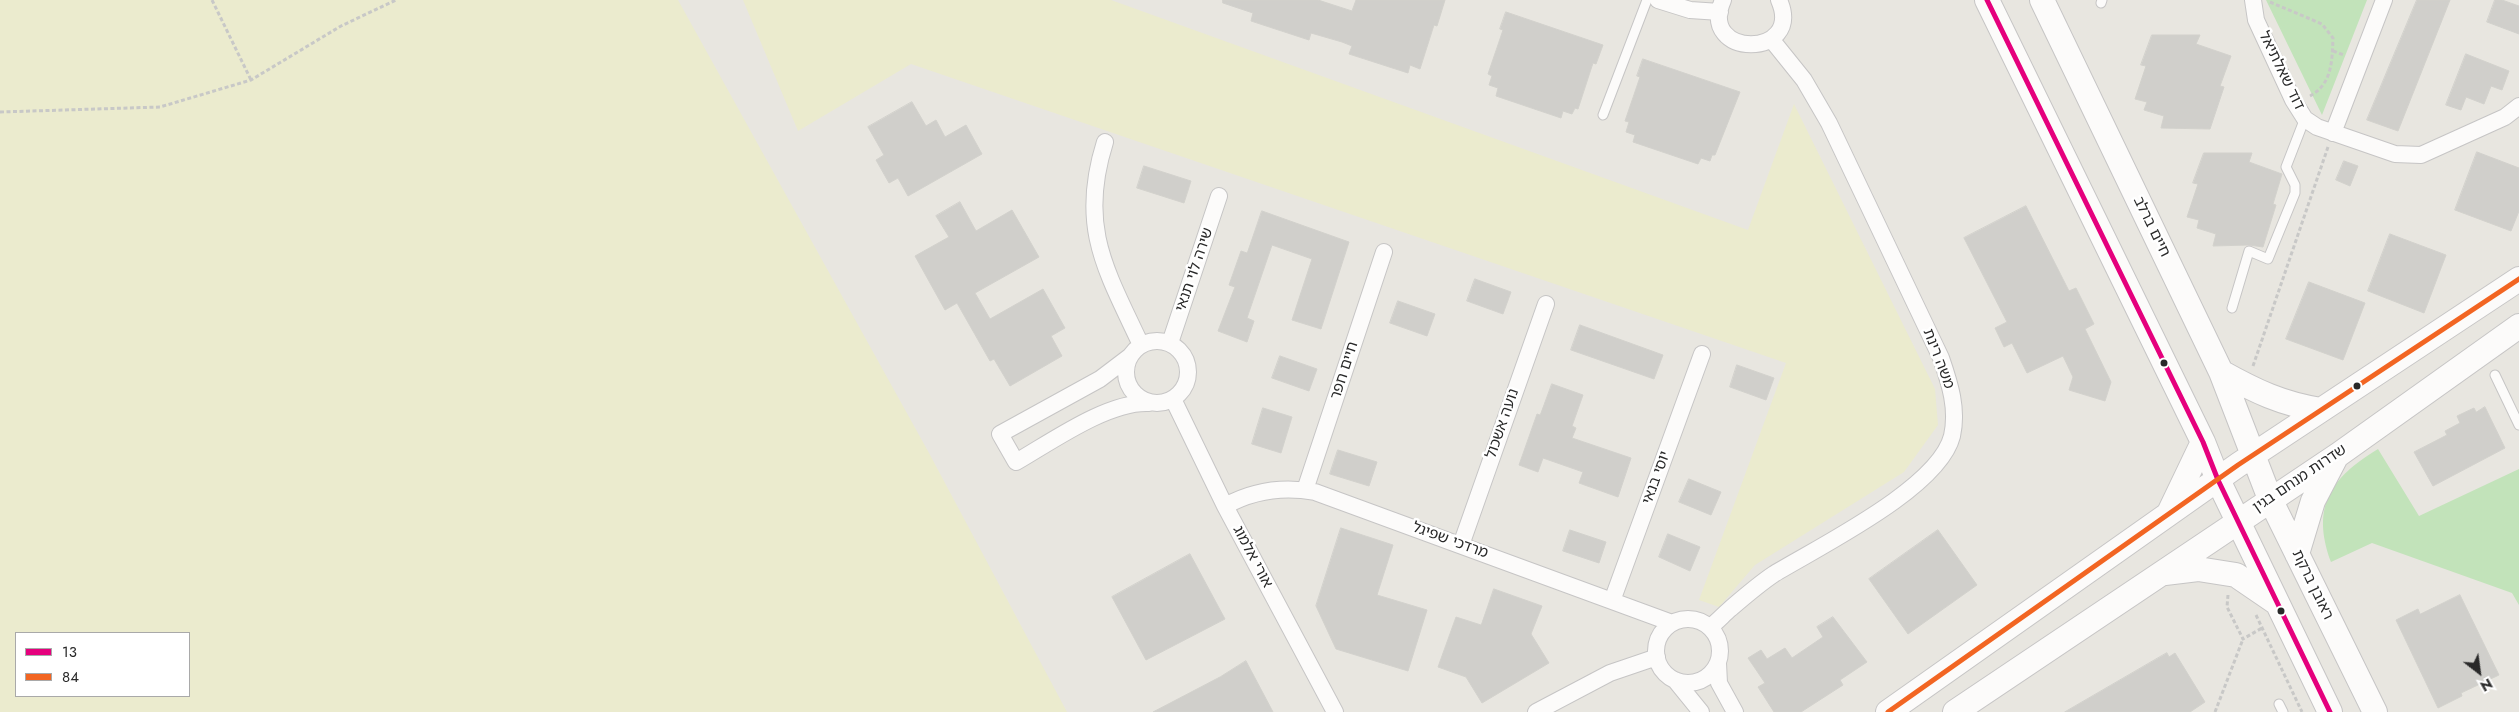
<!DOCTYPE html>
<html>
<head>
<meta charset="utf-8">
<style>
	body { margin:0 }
	#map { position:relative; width:2519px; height:712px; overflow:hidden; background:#e8e6e0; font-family:Jost,sans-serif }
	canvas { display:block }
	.legend { position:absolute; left:15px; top:632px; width:175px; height:65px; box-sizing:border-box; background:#fff; border:1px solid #a9a9a9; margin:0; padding:6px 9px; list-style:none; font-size:15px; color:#292929 }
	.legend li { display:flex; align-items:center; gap:10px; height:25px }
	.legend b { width:25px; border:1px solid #a9a9a9 }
	.north { position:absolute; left:2454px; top:647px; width:50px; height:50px; -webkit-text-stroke:4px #fff; paint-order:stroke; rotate:150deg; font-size:14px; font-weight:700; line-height:20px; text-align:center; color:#292929 }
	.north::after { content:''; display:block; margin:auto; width:18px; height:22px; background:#292929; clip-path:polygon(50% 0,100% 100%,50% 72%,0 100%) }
</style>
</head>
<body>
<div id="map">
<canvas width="2519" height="712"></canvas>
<ul class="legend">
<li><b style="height:6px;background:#e5007d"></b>13</li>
<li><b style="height:6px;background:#f26522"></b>84</li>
</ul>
<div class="north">N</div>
</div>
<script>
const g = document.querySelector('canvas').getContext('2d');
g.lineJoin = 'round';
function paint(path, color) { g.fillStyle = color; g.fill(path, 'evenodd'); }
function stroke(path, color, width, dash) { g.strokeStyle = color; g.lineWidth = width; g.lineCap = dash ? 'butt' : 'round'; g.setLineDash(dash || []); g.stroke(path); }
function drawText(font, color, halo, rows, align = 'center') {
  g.font = font + ' Jost,"Noto Sans Hebrew",sans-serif'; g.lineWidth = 5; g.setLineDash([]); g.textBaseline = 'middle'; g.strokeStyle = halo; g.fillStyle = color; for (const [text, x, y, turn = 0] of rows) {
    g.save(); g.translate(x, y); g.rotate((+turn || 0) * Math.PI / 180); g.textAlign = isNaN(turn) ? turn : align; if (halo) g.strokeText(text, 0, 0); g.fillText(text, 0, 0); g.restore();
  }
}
paint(new Path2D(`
	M2266,0H2367L2322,115Z
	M2378,449L2419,516L2519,469V605L2512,593L2372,543L2331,562C2311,507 2330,478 2378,449Z`), '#c2e3ba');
paint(new Path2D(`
	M0,0H678L929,453L1067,712H0ZM189,633V696H16V633Z
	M743,0H1111L1748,230L1794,104L1935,389L1938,425L1904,472L1755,565L1719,607L1699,600L1786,363L911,64L798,131Z`), '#ebebce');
const building = new Path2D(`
	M1223,0H1318L1352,11L1356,0H1445L1437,26L1434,25L1420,69L1410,65L1408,73L1349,54L1352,46L1342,42L1311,33L1309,40L1251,21L1253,13L1223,3Z
	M2417,0H2450L2398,131L2367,120Z
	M2495,0H2502L2519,6V34L2487,22Z
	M1506,12L1603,45L1596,64L1593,63L1578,109L1575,108L1572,114L1563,111L1561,118L1496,96L1498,88L1489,85L1492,76L1488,74L1503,30L1500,29Z
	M2152,35H2200L2196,44L2231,56L2220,86L2224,87L2210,129L2161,128L2164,116L2144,110L2147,102L2135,99L2146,66L2141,65Z
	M2466,54L2509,71L2502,90L2491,86L2484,104L2466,97L2461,110L2446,105Z
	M1643,59L1740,92L1715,155H1712L1710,161L1701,158L1698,164L1633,142L1635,135L1626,132L1629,122L1625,121L1640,77L1637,76Z
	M912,102L926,126L936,120L945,137L966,125L982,154L908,196L898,178L889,183L876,160L884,155L868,127Z
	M2477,152L2519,168V211L2511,231L2455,210Z
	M2204,153H2252L2249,162L2282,174L2273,204L2276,205L2263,247L2249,245L2213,246L2216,234L2197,228L2199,220L2187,217L2198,184L2193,183Z
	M2344,161L2358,166L2350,186L2336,180Z
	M1144,166L1191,181L1184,203L1137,188Z
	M960,202L976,231L1012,210L1039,257L975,293L990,319L1043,289L1065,328L1051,336L1062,356L1010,386L994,359L990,361L957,303L945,310L915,256L949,237L936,216Z
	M2026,206L2069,291L2076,288L2094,324L2085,329L2111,382L2105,401L2069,390L2073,377L2063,356L2027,373L2012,343L2004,347L1995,328L2007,322L1964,238Z
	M1262,211L1349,242L1321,329L1292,320L1312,259L1272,245L1247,318L1254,321L1247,342L1218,331L1235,287L1229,285L1241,251L1247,253Z
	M2390,234L2446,255L2424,313L2368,291Z
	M1475,279L1511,292L1503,314L1467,301Z
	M2309,282L2365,303L2343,360L2286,339Z
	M1398,301L1435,314L1427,336L1390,323Z
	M1580,325L1663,355L1654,379L1571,350Z
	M1280,356L1317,369L1309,391L1272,378Z
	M1737,365L1774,378L1766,400L1730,387Z
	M1552,384L1583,395L1572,426L1576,428L1572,438L1631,458L1618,497L1579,483L1583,472L1543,458L1538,472L1519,465L1537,414L1540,415Z
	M2485,407L2505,448L2433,486L2414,452L2447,435L2445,431L2460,423L2457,416L2474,408L2476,412Z
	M1263,408L1292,417L1281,453L1252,444Z
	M1338,450L1377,462L1369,486L1330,474Z
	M1689,479L1721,492L1711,515L1679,502Z
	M1341,528L1393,545L1377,595L1427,610L1408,671L1336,649L1316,606Z
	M1570,530L1606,542L1599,563L1563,551Z
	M1938,530L1977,585L1908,634L1869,579Z
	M1668,534L1700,547L1690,571L1659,557Z
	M1190,554L1225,619L1146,660L1112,597Z
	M1494,589L1542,606L1531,634L1549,663L1482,703L1466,677L1438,667L1456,617L1481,625Z
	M2460,595L2499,675L2461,693L2462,696L2438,708L2396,620L2418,609L2420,614Z
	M1833,617L1867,662L1840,680L1843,685L1801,712H1774L1758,687L1765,683L1748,658L1761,650L1767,659L1785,648L1792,658L1823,637L1817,627Z
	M2167,653L2169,657L2175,653L2205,702L2190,712H2065Z
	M1246,661L1273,712H1153L1220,677Z`);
paint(building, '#d0cfcb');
stroke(building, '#d2d1cc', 1);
const lane = new Path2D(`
	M2101,3L2102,0
	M1603,115L1647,0
	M2232,308L2249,251L2268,259L2295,193V185L2286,167L2305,118
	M2495,375L2519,425
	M2279,704L2283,712`);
const street = new Path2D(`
	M1658,0L1690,10L1720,12
	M1723,0C1697,59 1805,59 1779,0
	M2253,0L2256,20L2293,100L2305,119L2317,127L2395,154L2421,155L2505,117L2519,106
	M2333,133L2384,0
	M1105,142C1078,227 1106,270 1141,345
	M1126 372a31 31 0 1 1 62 0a31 31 0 1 1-62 0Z
	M1170,343L1219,196
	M1129,357L1100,379L1000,434L1016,462C1051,442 1108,401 1149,403
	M1173,399L1225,506L1335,712
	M1305,490L1384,252
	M1225,506C1254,490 1283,486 1315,492L1672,623
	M1461,545L1546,304
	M1612,601L1702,354
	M1656 651a32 32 0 1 1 64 0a32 32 0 1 1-64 0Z
	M1710,627C1717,622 1723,615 1730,609C1744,597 1759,584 1774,574C1820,546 1939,488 1952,436C1958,409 1950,384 1941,358L1829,123L1804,80L1771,39
	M1718,663L1719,683L1735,712
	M1675,680L1701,712
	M1536,712L1610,673L1657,657`);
const secondary = new Path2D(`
	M1987,0L2203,442L2218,480L2330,712
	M2042,0L2221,372L2270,499L2375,712
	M2221,372C2255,391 2282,404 2321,410
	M2169,513L2203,442
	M2297,554L2313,501L2336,457
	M2165,573L2198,569L2236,575L2277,603
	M1888,712L2238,465L2519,279
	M1955,712L2338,455L2519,326`);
stroke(lane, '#c6c5c5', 11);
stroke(street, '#c6c5c5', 18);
stroke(secondary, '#c6c5c5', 26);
stroke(new Path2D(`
	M212,0L251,80
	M2270,2L2322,24L2333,38C2332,62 2332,84 2310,96
	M2333,51L2344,55
	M0,112L160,107L251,80L341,26L396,0
	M2253,366L2328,147
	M2228,595L2227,607L2243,639L2262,628
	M2256,615L2302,712
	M2215,712L2243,639`), '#c8c8c7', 3, [4, 2.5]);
stroke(lane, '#fcfbfa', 9);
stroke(street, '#fcfbfa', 16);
stroke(secondary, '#fcfbfa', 24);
stroke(new Path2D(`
	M1987,0L2203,442L2218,480L2330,712`), '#e5007d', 5);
stroke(new Path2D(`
	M1888,712L2238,465L2519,279`), '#f26522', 5);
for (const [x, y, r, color] of [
	[2164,363,4.5,"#292929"],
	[2357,386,4.5,"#292929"],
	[2281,611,4.5,"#292929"]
]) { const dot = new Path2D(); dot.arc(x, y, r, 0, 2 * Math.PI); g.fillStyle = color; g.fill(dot); stroke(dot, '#fff', 2); }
drawText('15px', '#292929', '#fff', [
	["דוד שאלתיאל",2281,71,64],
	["חיים ברלב",2151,227,64],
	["שירה לוי תנאי",1195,270,-71],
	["משה רינת",1938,359,69],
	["חיים חפר",1345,371,-72],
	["נועה אשכול",1503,424,-71],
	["יוסי בנאי",1657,478,-70],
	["שדרות מנחם בגין",2300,479,-34],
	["מרדכי שפיגל",1450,541,20],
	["אורי אלמוג",1252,557,62],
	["ראובן ברקת",2312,585,64]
]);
</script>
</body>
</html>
